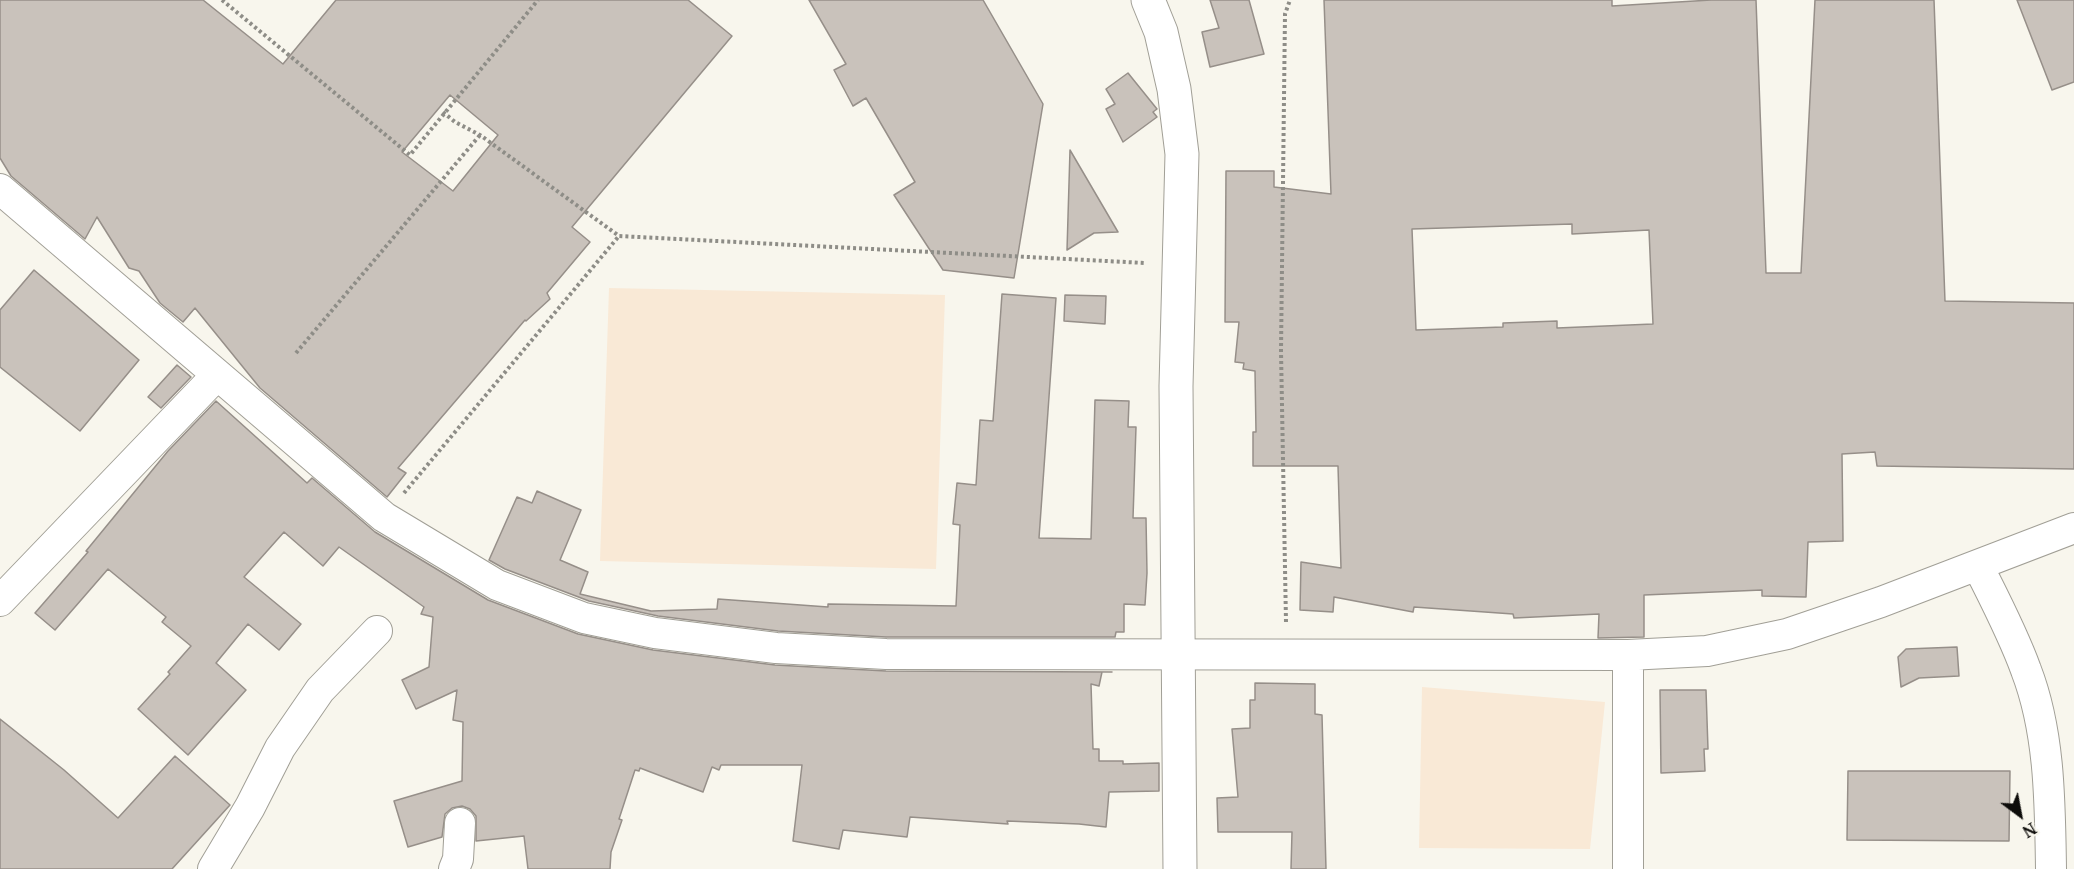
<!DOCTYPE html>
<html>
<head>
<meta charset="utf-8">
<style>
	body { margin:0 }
	#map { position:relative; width:2074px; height:869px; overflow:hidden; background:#f8f6ed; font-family:"Noto Serif",serif }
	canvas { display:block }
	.north { position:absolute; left:1990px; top:785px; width:60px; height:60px; -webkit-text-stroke:4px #f8f6ed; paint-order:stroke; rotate:148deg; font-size:16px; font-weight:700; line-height:24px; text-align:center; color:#0d0c0a }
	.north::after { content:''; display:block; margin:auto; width:21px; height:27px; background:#0d0c0a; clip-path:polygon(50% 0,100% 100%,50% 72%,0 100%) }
</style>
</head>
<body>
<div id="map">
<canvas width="2074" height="869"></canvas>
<div class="north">N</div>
</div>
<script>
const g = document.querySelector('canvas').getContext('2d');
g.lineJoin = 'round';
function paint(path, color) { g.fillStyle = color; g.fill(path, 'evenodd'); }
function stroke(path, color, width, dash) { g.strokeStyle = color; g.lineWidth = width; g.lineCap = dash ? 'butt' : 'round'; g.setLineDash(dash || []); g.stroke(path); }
paint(new Path2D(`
	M609,288L945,295L936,569L600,561Z
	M1422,687L1605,702L1590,849L1419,848Z`), '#f9e9d6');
const building = new Path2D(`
	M0,0H203L283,64L336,0H688L732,36L572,227L590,242L547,293L550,299L526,321L525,320L398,468L406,473L387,497L260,388L195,308L183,322L160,303L139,271L129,268L97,217L85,239L11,176L0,158ZM450,95L498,135L453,191L402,152Z
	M809,0H983L1043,104L1014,278L943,270L894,195L915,182L866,98L853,106L834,70L846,64Z
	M1210,0H1249L1264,54L1210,67L1202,32L1219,28Z
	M1324,0H1612V6L1711,0H1756L1766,273H1801L1815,0H1934L1945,301L2074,303V469L1877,466L1875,452L1842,454L1843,541L1808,542L1806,597L1762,596V590L1644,595V637L1598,638L1599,614L1514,618L1513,614L1414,607L1413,612L1334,597L1333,612L1300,610L1301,562L1341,568L1338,466H1253V432H1256L1255,371L1243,369L1244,363L1235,362L1239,322H1225L1226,171H1274V187L1331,194ZM1572,224V234L1649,230L1653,324L1557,328V321L1503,323V327L1416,330L1412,229Z
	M2017,0H2074V82L2052,90Z
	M1128,73L1157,109L1153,112L1157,117L1123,142L1106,109L1115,104L1106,89Z
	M1070,150L1118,232L1094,233L1067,250Z
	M34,270L139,360L80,431L0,367V310Z
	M1002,294L1056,298L1039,538L1091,539L1095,400L1129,401L1128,427H1136L1133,518H1146L1147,573L1145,605L1124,604V632H1116L1115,637H886L778,631L658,616L589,601L505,569L489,560L517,497L532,503L537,491L581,510L560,560L588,572L580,594L651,611L717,609L718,599L828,607V604L956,606L960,525L953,524L957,483L976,485L980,420L993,421Z
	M1065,295L1106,296L1105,324L1064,321Z
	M177,365L191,377L161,408L148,397Z
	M216,401L307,483L312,478L375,532L488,600L578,634L653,650L775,665L886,671L1112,672H1102L1099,686L1091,684L1093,749H1099V761H1123V764L1159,763V791L1109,792L1106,827L1079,824L1007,821L1008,824L910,817L907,837L843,830L839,849L793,841L802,765H721L719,770L712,767L703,792L640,768L639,771L635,770L619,819L622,820L611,852L610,869H528L524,836L476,841V816L470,809L462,806L452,808L445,814L442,837L408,847L394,801L462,781L463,722L453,720L457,690L416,709L402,680L429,667L433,617L421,614L424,607L339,547L323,566L284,532L244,577L301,624L279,650L248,624L216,663L246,690L188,755L138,709L170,674L168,672L191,646L162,622L166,617L108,569L55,630L35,613L88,552L86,551L168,451Z
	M1957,647L1959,676L1919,678L1901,687L1898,657L1906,649Z
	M1255,683L1315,684V714L1322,715L1326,869H1291L1292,832H1218L1217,798L1238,797L1232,729L1250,728V700H1255Z
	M1660,690H1706L1708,749H1704L1705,771L1661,773Z
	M0,719L64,770L118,818L175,756L230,805L172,869H0Z
	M1848,771H2010L2009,841L1847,840Z`);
paint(building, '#c9c2bb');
stroke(building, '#968f89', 1.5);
const minor = new Path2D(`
	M0,189L384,517L497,585L584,618L655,633L776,648L886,654L1628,655L1707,651L1787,634L1881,602L2074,528
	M1978,566C1995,600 2013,634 2026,670C2050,732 2050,803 2051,869
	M0,601L217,375
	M1628,655V869
	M213,869L250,807L280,748L320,690L377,631
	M454,869L458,859L460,823`);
const tertiary = new Path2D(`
	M1148,0L1161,32L1174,89L1182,154L1176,386L1180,869`);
stroke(minor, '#a19f96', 32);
stroke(tertiary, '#a19f96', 35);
stroke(new Path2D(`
	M222,0L410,155L538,0
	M443,112L455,122L480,135L619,236L1145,263
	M296,353L480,135
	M404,493L619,236
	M1286,622L1281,351L1285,14L1290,0`), '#8e8d87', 4, [3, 3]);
stroke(minor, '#fff', 30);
stroke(tertiary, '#fff', 33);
</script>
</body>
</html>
